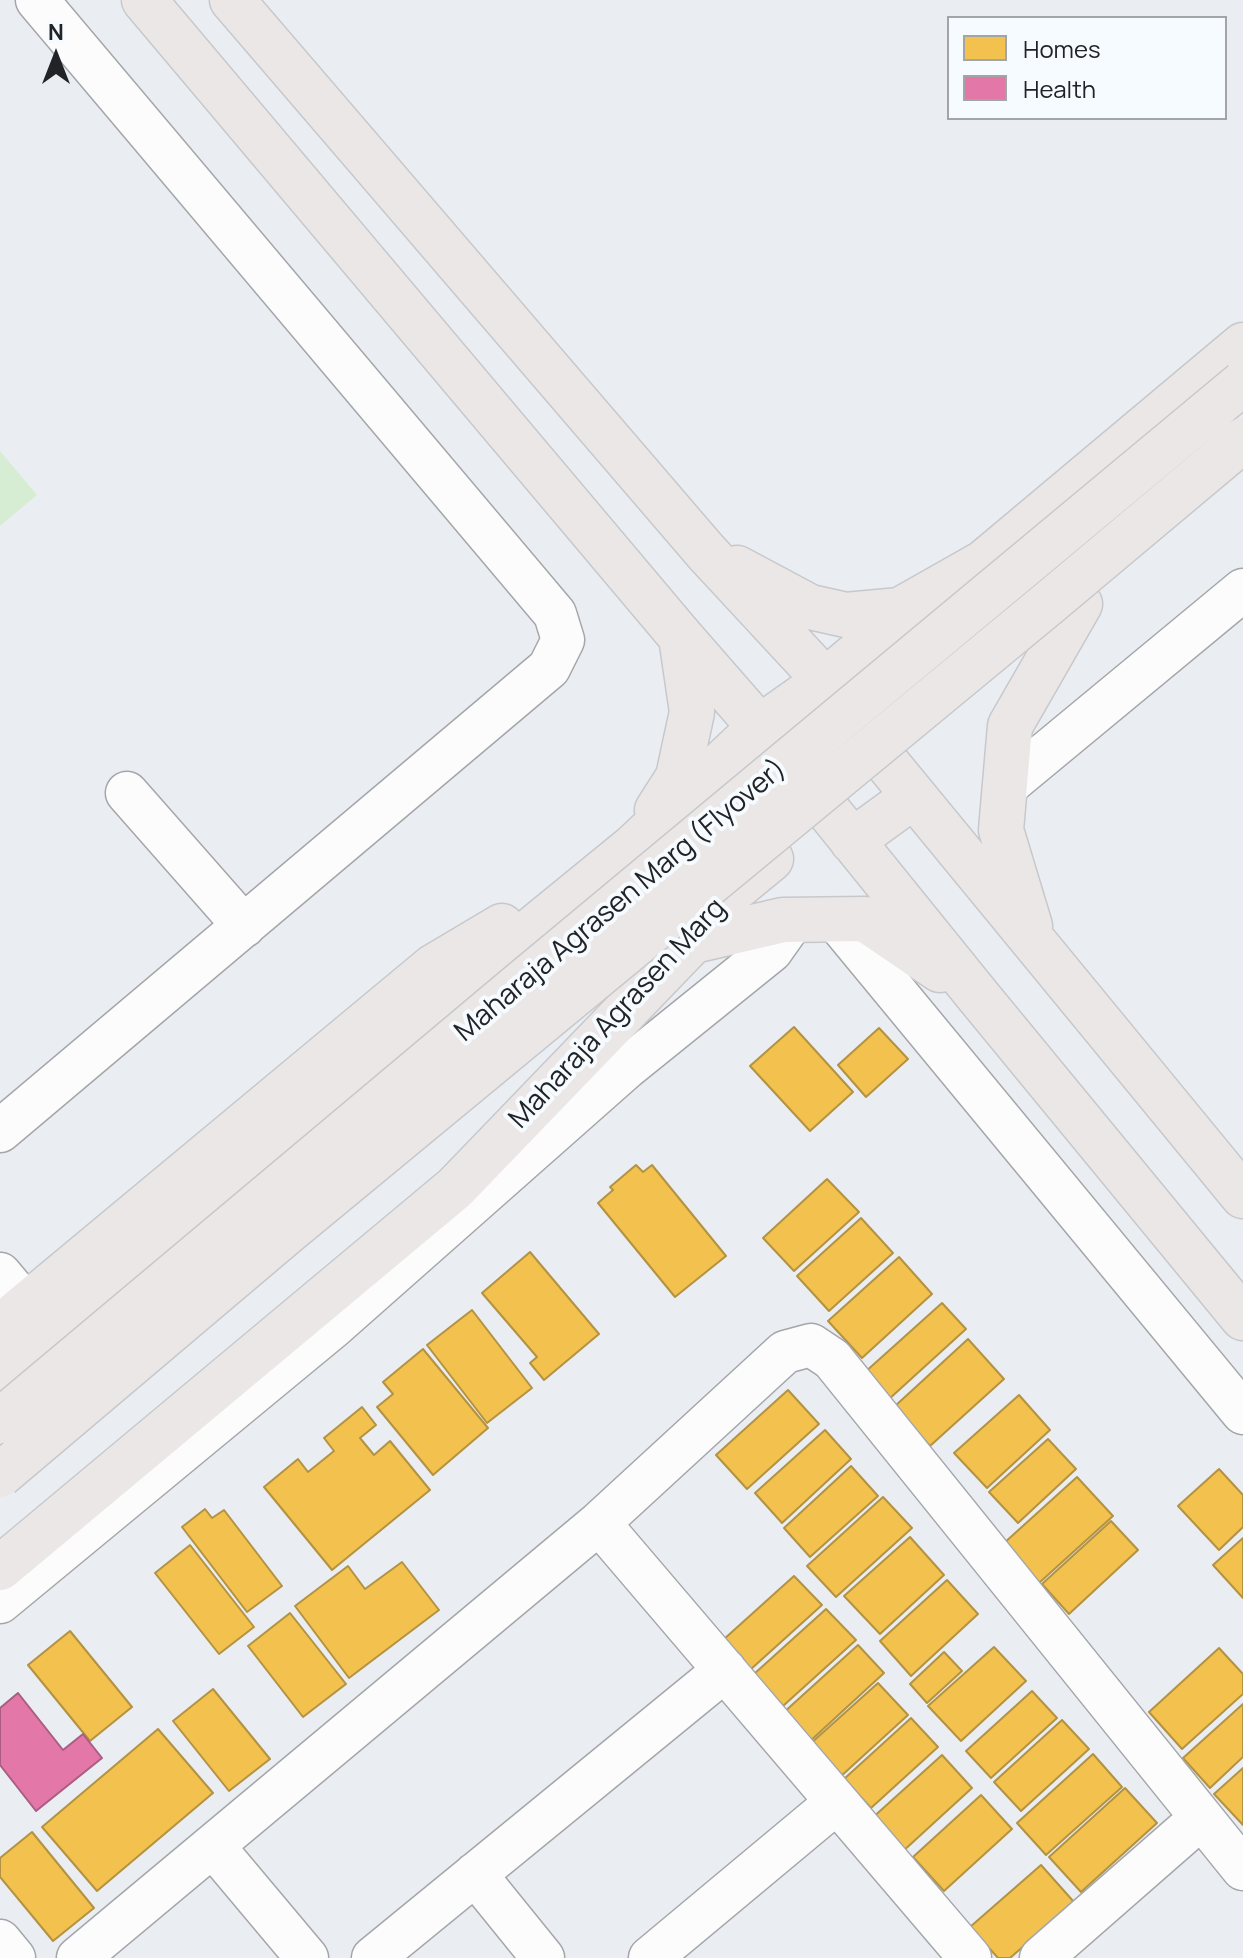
<!DOCTYPE html>
<html>
<head>
<meta charset="utf-8">
<style>
	body { margin:0 }
	#map { position:relative; width:1243px; height:1958px; overflow:hidden; background:#eaeef2; font-family:Manrope,sans-serif }
	canvas { display:block }
	.legend { position:absolute; left:947px; top:16px; width:280px; height:104px; box-sizing:border-box; background:#f6fbff; border:2px solid #a1a5a8; margin:0; padding:10px 14px; list-style:none; font-size:24px; color:#212326 }
	.legend li { display:flex; align-items:center; gap:16px; height:40px }
	.legend b { width:40px; border:2px solid #a1a5a8 }
	.north { position:absolute; left:16px; top:16px; width:80px; height:80px; -webkit-text-stroke:6px #f6fbff; paint-order:stroke; rotate:0deg; font-size:22px; font-weight:700; line-height:32px; text-align:center; color:#212326 }
	.north::after { content:''; display:block; margin:auto; width:28px; height:36px; background:#212326; clip-path:polygon(50% 0,100% 100%,50% 72%,0 100%) }
</style>
</head>
<body>
<div id="map">
<canvas width="1243" height="1958"></canvas>
<ul class="legend">
<li><b style="height:22px;background:#f2c14e"></b>Homes</li>
<li><b style="height:22px;background:#e377a8"></b>Health</li>
</ul>
<div class="north">N</div>
</div>
<script>
const g = document.querySelector('canvas').getContext('2d');
g.lineJoin = 'round';
function paint(path, color) { g.fillStyle = color; g.fill(path, 'evenodd'); }
function stroke(path, color, width, dash) { g.strokeStyle = color; g.lineWidth = width; g.lineCap = dash ? 'butt' : 'round'; g.setLineDash(dash || []); g.stroke(path); }
function drawText(font, color, halo, rows, align = 'center') {
  g.font = font + ' Manrope,sans-serif'; g.lineWidth = 8; g.setLineDash([]); g.textBaseline = 'middle'; g.strokeStyle = halo; g.fillStyle = color; for (const [text, x, y, turn = 0] of rows) {
    g.save(); g.translate(x, y); g.rotate((+turn || 0) * Math.PI / 180); g.textAlign = isNaN(turn) ? turn : align; if (halo) g.strokeText(text, 0, 0); g.fillText(text, 0, 0); g.restore();
  }
}
paint(new Path2D(`
	M0,451L37,495L0,526Z`), '#d6edd3');
const homes = new Path2D(`
	M794,1027L853,1092L810,1131L750,1066Z
	M879,1028L908,1059L866,1097L838,1065Z
	M636,1165L643,1172L652,1165L726,1256L675,1297L598,1203L613,1190L610,1187Z
	M827,1179L859,1212L794,1271L763,1238Z
	M861,1218L893,1253L829,1311L797,1276Z
	M530,1252L599,1334L544,1380L530,1363L537,1357L482,1293Z
	M899,1257L932,1294L862,1358L828,1321Z
	M942,1303L966,1329L888,1400L864,1373Z
	M472,1310L532,1388L487,1423L427,1345Z
	M968,1339L1004,1379L930,1446L894,1407Z
	M423,1349L488,1428L433,1475L377,1407L393,1394L383,1382Z
	M788,1390L819,1424L747,1489L716,1455Z
	M1019,1395L1050,1430L987,1488L954,1453Z
	M362,1407L376,1425L360,1438L374,1455L390,1441L430,1490L332,1570L264,1487L298,1459L308,1472L334,1451L324,1438Z
	M825,1430L851,1459L782,1523L755,1493Z
	M1048,1439L1076,1469L1018,1523L989,1492Z
	M851,1466L878,1496L810,1557L784,1528Z
	M1219,1469L1243,1495V1527L1219,1550L1178,1506Z
	M1077,1477L1113,1516L1039,1583L1003,1544Z
	M883,1497L912,1528L836,1597L807,1566Z
	M205,1509L212,1518L224,1510L282,1586L247,1612L182,1527Z
	M1111,1521L1138,1550L1069,1614L1042,1584Z
	M910,1537L944,1575L880,1634L844,1596Z
	M1243,1538V1598L1213,1565Z
	M190,1545L254,1627L219,1654L155,1573Z
	M402,1562L439,1610L349,1678L295,1606L348,1566L365,1589Z
	M794,1576L822,1605L750,1670L723,1640Z
	M947,1580L978,1614L911,1676L880,1641Z
	M826,1609L856,1640L783,1706L754,1674Z
	M290,1613L346,1684L303,1717L248,1646Z
	M70,1631L132,1707L90,1741L28,1665Z
	M858,1645L884,1673L808,1743L782,1714Z
	M994,1647L1026,1681L961,1741L928,1706Z
	M1219,1648L1243,1674V1694L1182,1749L1149,1712Z
	M944,1652L962,1671L927,1703L910,1684Z
	M878,1683L908,1715L839,1778L809,1745Z
	M213,1689L270,1759L229,1791L173,1721Z
	M1032,1691L1057,1718L991,1778L966,1751Z
	M1243,1704V1757L1210,1788L1183,1758Z
	M911,1718L938,1747L871,1808L844,1779Z
	M1062,1720L1089,1749L1021,1811L994,1782Z
	M158,1729L213,1793L97,1891L42,1827Z
	M1093,1754L1122,1787L1046,1855L1017,1823Z
	M942,1755L972,1788L901,1853L870,1820Z
	M1243,1768V1825L1214,1794Z
	M1125,1788L1157,1823L1081,1892L1049,1857Z
	M981,1795L1012,1829L944,1891L913,1857Z
	M32,1832L94,1908L53,1941L0,1877V1858Z
	M1041,1865L1074,1902L1010,1958H998L970,1927Z`);
paint(homes, '#f2c14e');
stroke(homes, '#b39242', 2);
const health = new Path2D(`
	M18,1693L63,1750L83,1734L102,1758L36,1811L0,1765V1708Z`);
paint(health, '#e377a8');
stroke(health, '#a95e81', 2);
const minor = new Path2D(`
	M1005,787L1243,590
	M127,793L244,926
	M836,920L1243,1413
	M0,1131L549,668L563,640L555,614L37,0
	M0,1274L26,1305
	M599,1523L970,1958
	M0,1602L333,1327L626,1068L771,951L793,920
	M213,1846L307,1958
	M475,1874L543,1958
	M0,1941L14,1958
	M78,1958L599,1523L785,1352L811,1345L832,1359L1243,1869
	M373,1958L725,1670
	M650,1958L837,1802
	M1041,1958L1201,1818`);
const major = new Path2D(`
	M144,0L681,637L771,740L978,996L1243,1318
	M232,0L706,552L833,689L887,763L1243,1196
	M737,568L810,607L846,615L900,610L983,563L1243,345
	M657,810L678,777L692,712L681,637
	M852,841L914,796
	M1030,926L1001,830L1010,726L1080,604
	M685,947L693,941L783,920L865,919L940,970
	M0,1327L433,967L502,926
	M0,1375L453,994L633,847L760,727L825,681L927,595
	M0,1568L455,1188L693,941L732,891L771,859`);
stroke(minor, '#a4a6a9', 45);
stroke(major, '#c7c8cb', 47);
stroke(minor, '#fcfcfd', 42);
stroke(major, '#ece7e7', 44);
const majorBridge = new Path2D(`
	M0,1421L517,987L1243,383
	M0,1475L286,1233L1050,602L1243,440`);
stroke(majorBridge, '#c7c8cb', 47, []);
stroke(majorBridge, '#ece7e7', 44);
drawText('28px', '#212326', '#f6fbff', [
	["Maharaja Agrasen Marg (Flyover)",621,901,-40],
	["Maharaja Agrasen Marg",618,1014,-47]
]);
</script>
</body>
</html>
